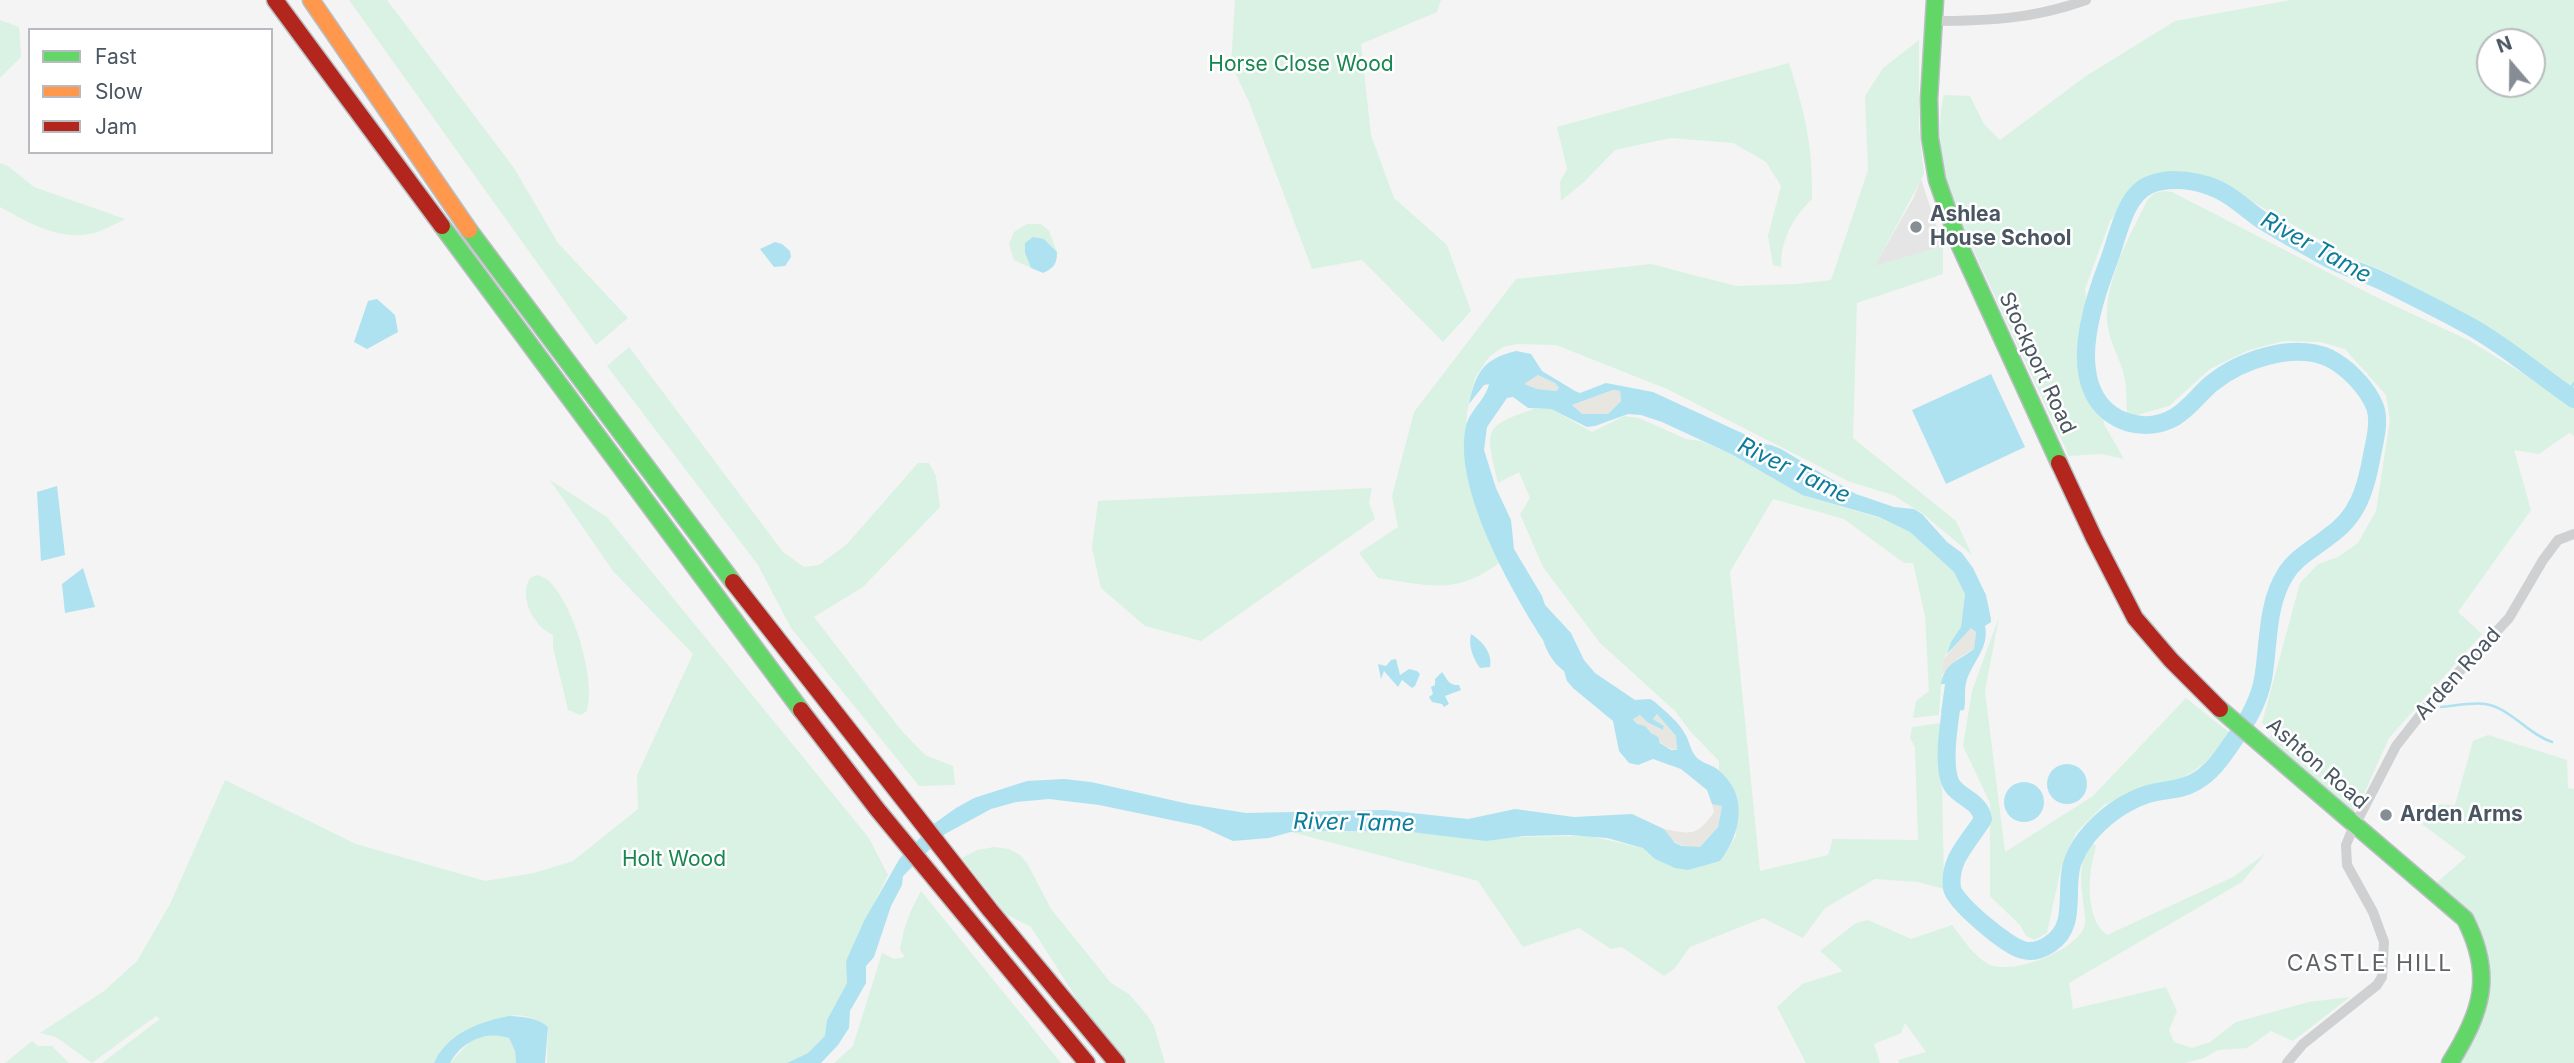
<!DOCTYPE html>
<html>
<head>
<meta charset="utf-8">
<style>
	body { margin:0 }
	#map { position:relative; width:2574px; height:1063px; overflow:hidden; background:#f4f4f4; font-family:Inter,sans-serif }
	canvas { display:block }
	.legend { position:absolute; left:28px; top:28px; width:245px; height:126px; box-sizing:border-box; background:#fff; border:2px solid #b7bbc0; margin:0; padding:9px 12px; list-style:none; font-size:21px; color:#4a5661 }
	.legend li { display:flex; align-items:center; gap:14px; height:35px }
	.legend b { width:35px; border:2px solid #b7bbc0 }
	.north { position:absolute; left:2476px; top:28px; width:70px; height:70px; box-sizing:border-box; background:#fff; border:2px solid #b7bbc0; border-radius:50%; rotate:340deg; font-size:19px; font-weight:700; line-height:28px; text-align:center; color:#4a5661 }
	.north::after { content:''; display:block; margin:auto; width:24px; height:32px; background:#868d94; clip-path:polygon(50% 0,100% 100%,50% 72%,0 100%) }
</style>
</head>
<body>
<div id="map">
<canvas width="2574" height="1063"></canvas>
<ul class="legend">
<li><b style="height:9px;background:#63d668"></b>Fast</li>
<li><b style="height:9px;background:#ff974d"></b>Slow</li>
<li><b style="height:9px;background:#b3261e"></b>Jam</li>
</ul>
<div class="north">N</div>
</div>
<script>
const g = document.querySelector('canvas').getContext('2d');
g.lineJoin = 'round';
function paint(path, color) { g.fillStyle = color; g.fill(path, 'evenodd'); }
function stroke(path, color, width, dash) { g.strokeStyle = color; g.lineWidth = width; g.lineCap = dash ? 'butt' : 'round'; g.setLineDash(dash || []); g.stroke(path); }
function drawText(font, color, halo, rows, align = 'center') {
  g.font = font + ' Inter,sans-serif'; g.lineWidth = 5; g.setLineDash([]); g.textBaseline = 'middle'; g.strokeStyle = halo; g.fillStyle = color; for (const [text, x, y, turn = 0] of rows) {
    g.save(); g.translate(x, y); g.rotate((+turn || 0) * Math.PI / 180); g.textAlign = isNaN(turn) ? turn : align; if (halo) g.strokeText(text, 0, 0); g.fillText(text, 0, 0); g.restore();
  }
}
paint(new Path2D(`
	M1921,179L1943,246L1874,267L1914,197Z`), '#e6e5e6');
paint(new Path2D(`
	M349,0H387L514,168L558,243L628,318L596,345Z
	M1235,0H1441L1437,12L1361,44L1371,135L1394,198L1447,245L1471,311L1443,342L1362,260L1312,269L1249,102L1231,64Z
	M2291,0H2574V391L2460,315L2388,273L2348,256L2237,193L2184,173L2144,180L2110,221L2085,289L2104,424L2124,459L2102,454L2069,456L1950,200C1943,168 1935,128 1944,95L1970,96L1984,124L2000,140L2086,76L2175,21ZM2490,42H2532V84H2490Z
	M0,20L19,27L21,57L0,78Z
	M1919,40V128L1924,174L1875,266L1943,246V274L1857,303L1853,438L1956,521L1972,555L1923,514L1893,495L1850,482L1667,389L1556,345L1517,344L1503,347L1489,357L1475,378L1467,412L1465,449L1487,536L1499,563C1455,596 1428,585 1378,578L1359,553L1398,527L1392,496L1414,412L1516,279L1651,264L1736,286L1796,284L1831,280L1868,170L1865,96L1883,68Z
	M1789,63C1805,114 1813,145 1812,199C1793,218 1781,238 1781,267L1773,265L1768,236L1781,186L1766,162L1733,143L1671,138L1615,150L1584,182L1561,201L1560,182L1567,169L1557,127Z
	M0,163L8,166L34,187L125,219C115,224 104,230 94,233C60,242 28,222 0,207Z
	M2164,191L2172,192L2374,296L2470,341L2574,405V436L2569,433L2539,454L2514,450L2531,510L2458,612L2482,634L2389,738L2359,805L2351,814L2268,739L2273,732L2262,723L2300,583L2318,564L2338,557L2358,543L2376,511L2390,420L2386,395L2345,349L2320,342L2284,341L2249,350L2210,369L2169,406L2130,417L2127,413C2126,401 2127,387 2124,375C2120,359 2111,345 2108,328C2101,286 2130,235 2148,199L2155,193Z
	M1027,224H1041L1049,231L1057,252L1044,239L1025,253L1031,268L1014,260L1009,244L1014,232Z
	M629,347L783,552L804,567L819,565L847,544L918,463H929L936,476L940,507L863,587L814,617L901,730L925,755L953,766L955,785L919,786L791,628L758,565L607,366Z
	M1534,409H1551L1592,432L1624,416L1639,418L1686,439L1701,441L1731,454L1802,495L1880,518L1910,532L1954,572L1965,594L1961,627L1943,660L1939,715L1913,718L1916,701L1929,691L1925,616L1913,563H1904L1844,519L1773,499L1730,572L1760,871L1828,855L1833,839L1918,840L1915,747L1910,738L1912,727L1941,723L1944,889L1918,882L1875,879L1825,908L1803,938L1763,918L1690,947L1674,969L1664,976L1622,947L1611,949L1579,928L1523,947L1478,881L1291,832L1389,831L1505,837L1590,836L1643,848L1655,859L1675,868L1720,861L1736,836L1731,785L1719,771V761L1690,731L1675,711L1600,643L1543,567L1520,514L1530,498L1519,472L1498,483C1487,432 1479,427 1534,409Z
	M550,480L607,517L869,838L888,875L846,961L847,983L827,1020L826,1036L808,1053L787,1063H547L548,1027C538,1019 520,1012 507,1017C488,1024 456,1047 436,1058L434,1063H102L160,1019L156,1016L92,1063L56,1037L40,1033L104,991L137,961L170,904L225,780L356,844L485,881L534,873L573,861L638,809L637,775L693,654L613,571Z
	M1372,488L1369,503L1375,519L1201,641L1145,626L1101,588L1092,548L1098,501Z
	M537,575C542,577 548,579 551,583C574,608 596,678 587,711L581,715L568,710L553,647V635C534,627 518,597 530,578Z
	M1999,617L1985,691L2005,852L2093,796L2186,698L2230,733L2204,764L2181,779L2143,788L2104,805L2076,833L2061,868L2047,933L2035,940L2026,936L2020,925L1990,896V803L1963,746L1972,691Z
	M2488,735L2567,760L2568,788L2574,789V1063H2457L2489,966L2434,885L2466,857L2422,824L2434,812L2433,804L2455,805L2473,741Z
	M2092,841L2096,847C2088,872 2084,918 2107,935L2233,877L2266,853L2242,882L2069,983L2073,1009L2166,987L2177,1011L2169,1030L2174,1042L2192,1048L2210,1042L2236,1022L2309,1002L2350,997L2293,1041L2271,1031L2247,1048L2218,1050L2204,1058L2185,1063H1899L1898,1060L1926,1052L1905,1023L1901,1033L1874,1044L1880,1063H1806L1777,1007L1802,984L1843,971L1820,951L1856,923L1868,920L1911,939L1952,925C1963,939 1973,955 1988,964C2011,976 2079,951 2085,924C2086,919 2084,912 2084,908C2081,883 2077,862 2092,841Z
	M994,847L1009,849L1020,855L1027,863L1051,909L1111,983L1129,994L1147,1015L1154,1026L1165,1063H1128L1084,1010L1031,927L1006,914L962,858L977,850Z
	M921,891L1061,1063H834L853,1046L882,953L894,959L905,957L900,950C903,928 910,911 921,891Z
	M497,1034L509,1038L515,1051L516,1063H450L472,1039Z
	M32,1041L38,1046H52L69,1063H5Z`), '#d9f2e3');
paint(new Path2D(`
	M1538,375L1555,383L1559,388L1556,391L1537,389L1523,384Z
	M1613,390L1620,391L1621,401L1608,414H1581L1572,405Z
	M1971,627L1976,632L1974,649L1957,659L1942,675L1943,660Z
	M1657,714L1676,736L1677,750C1658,748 1654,728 1637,724L1633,718L1640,715L1647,722L1663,730L1664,726L1653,719Z
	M1716,803L1722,806L1718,827L1700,847C1683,848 1672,844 1664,829C1692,834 1696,837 1714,812L1712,804Z`), '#e7e6e1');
paint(new Path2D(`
	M1033,237L1044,239L1057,252C1057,264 1054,268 1043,273L1031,268L1025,253V243Z
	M775,242L782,244L790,251L791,257L785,266L774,267L760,249Z
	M377,299L395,315L398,332L367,349L354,342L368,301Z
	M1516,351L1531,354L1542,371L1575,391L1580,393L1606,383L1653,392L1744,434L1755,443L1771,445L1781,449L1856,494L1894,507L1914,509L1922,514L1947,542L1962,553L1973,568L1986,595L1991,619V622L1985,626C1990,648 1971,663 1966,683C1964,692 1966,701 1964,710L1941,713L1945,684H1941C1944,663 1960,660 1974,649L1976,632L1971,628L1947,654L1951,642L1961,627L1965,594L1954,572L1910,532L1879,517L1802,495L1731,454L1662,422L1641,415L1628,414L1595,426L1587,427L1551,409L1528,408L1513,397L1507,398L1487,427L1484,450L1496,488L1511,520L1514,549L1542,596L1545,605L1571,633L1584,660L1595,673L1635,700L1650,699L1655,702C1666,712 1678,721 1685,734C1689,740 1690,748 1694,754C1699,763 1709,763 1717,769C1749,794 1742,832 1720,861L1688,870L1675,868L1655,859L1643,848L1607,838L1569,835L1524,836L1486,841L1411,832L1339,831L1291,832L1269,838L1233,841L1200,826L1099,805L1049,799L1016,802L991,809L945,834L903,876L902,885L891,906L874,957L866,966V983L850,1011L849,1028L838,1045L821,1063H787L808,1053L825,1036L827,1020L847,983L846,961L864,921L900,858L935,823L956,808L974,798L1027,781L1064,779L1091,782L1189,804L1246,813L1384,810L1468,819L1515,809L1574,817L1632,814L1664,829L1675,843L1682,846L1700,847L1718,827L1722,806L1712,804L1707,790L1681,769L1653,759L1638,765L1629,763L1619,751L1613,721L1573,688L1567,681L1564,671C1553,663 1547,652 1543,640C1511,590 1452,487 1466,426C1470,410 1486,399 1489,384L1484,385L1469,404C1476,372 1483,359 1516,351ZM1538,375L1555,383L1559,388L1556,391L1537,389L1524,384ZM1613,390L1620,391L1621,401L1608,414H1582L1572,405ZM1657,714L1676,736L1677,750H1671L1660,743L1658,737L1651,733L1645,726L1637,724L1633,719L1640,715L1647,722L1663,730L1664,726L1653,719Z
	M1991,374L2025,447L1946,484L1912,410Z
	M57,486L65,555L41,561L37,492Z
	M83,568L95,607L65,613L62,584Z
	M1471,634C1482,641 1493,653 1490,667L1480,668C1473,658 1468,646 1471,634Z
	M1396,659L1400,675L1409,669L1417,671L1420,674L1415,686L1412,688L1402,680L1398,687L1384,671L1381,679L1378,664L1386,666L1391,660Z
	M1442,672C1447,678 1448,686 1459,685L1461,690L1445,696L1449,704L1444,707L1442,704L1432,702L1429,697L1433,694L1431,687L1435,685V679Z
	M2047 784a20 20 0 1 1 40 0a20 20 0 1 1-40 0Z
	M2004 802a20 20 0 1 1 40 0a20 20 0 1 1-40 0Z
	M509,1016C524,1017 537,1017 548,1027L545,1063H516L515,1051L509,1038C486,1030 462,1041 450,1063H434C448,1033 479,1022 509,1016Z`), '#aee2f0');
stroke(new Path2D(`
	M2567,394L2574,383
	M2441,707C2454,706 2473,702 2485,704C2511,708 2527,734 2552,742`), '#aee2f0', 2.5);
stroke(new Path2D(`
	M1954,690C1951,712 1939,771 1954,788C1964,799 1980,802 1983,819C1970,841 1948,859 1952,888C1954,902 2008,947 2023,950C2033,953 2041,950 2050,944C2078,926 2064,891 2072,864C2075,855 2080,846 2086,838C2102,818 2124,802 2148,794C2164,789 2180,791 2195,782C2212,773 2223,756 2234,740C2247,722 2259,701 2263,679C2269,645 2266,606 2285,575C2295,558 2313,549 2328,537C2358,517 2366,489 2372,455C2375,440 2380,421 2375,407C2367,387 2347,367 2329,358C2293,342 2240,360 2211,384C2198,395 2190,408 2175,417C2146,434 2107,423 2093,392C2075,355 2095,296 2109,260C2118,237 2124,196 2149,185C2166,178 2188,179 2206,185C2228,191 2245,209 2263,221C2282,233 2302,244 2322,255C2342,267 2364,272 2384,282C2410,295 2436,308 2462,322C2499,341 2539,375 2574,399`), '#aee2f0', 18);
const fast = new Path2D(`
	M1935,0L1929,99L1930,138L1937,180L1960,246L2059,463
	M442,226L801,710
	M469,230L733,582
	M2220,709L2465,919C2494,976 2482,1011 2450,1063`);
const slow = new Path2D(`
	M311,0L469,230`);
const jam = new Path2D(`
	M275,0L442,226
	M2059,463L2094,538L2135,618L2171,660L2220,709
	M733,582L990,910L1117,1063
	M801,710L877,809L1087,1063`);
stroke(fast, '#b9bec3', 19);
stroke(slow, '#b9bec3', 19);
stroke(jam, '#b9bec3', 19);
stroke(new Path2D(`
	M1933,21C1988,21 2033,19 2086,0
	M2287,1063L2303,1044L2377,985L2382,977L2384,942L2373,912L2347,865L2346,845L2350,835L2396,746L2429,704L2509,618L2543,560L2558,540L2574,534`), '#ced0d2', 10);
stroke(fast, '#63d668', 16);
stroke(slow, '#ff974d', 16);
stroke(jam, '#b3261e', 16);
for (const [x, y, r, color] of [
	[1916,227,7,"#868d94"],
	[2386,815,7,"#868d94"]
]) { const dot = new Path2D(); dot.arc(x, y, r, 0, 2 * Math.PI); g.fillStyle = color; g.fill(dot); stroke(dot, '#fff', 2.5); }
drawText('21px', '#17864f', '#fff', [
	["Horse Close Wood",1301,65],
	["Holt Wood",674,860]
]);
drawText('bold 21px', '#4a5661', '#fff', [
	["Ashlea",1930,215],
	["House School",1930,239],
	["Arden Arms",2400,815]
], 'left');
drawText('21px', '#4a5661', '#fff', [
	["Stockport Road",2037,363,65],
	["Arden Road",2458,674,-48],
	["Ashton Road",2317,764,41]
]);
drawText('italic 23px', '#0c7c9b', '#fff', [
	["River Tame",2316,248,29],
	["River Tame",1794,471,26],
	["River Tame",1354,823,1]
]);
g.letterSpacing = '2px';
drawText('23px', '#5f6368', '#fff', [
	["CASTLE HILL",2370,964]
]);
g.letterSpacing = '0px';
</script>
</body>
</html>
